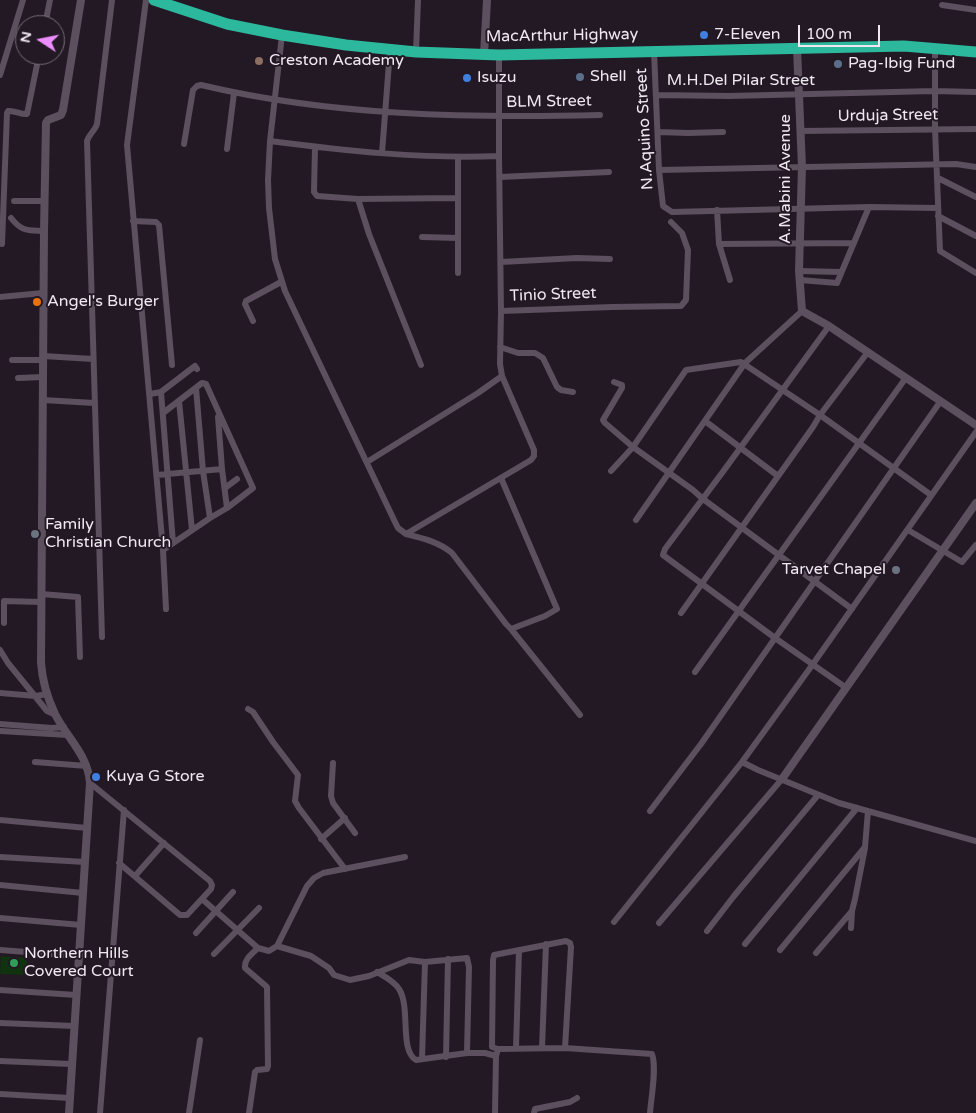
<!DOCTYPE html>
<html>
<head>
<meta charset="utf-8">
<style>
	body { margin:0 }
	#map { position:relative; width:976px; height:1113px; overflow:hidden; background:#231925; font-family:"Varela Round",sans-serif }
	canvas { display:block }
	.north { position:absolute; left:15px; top:15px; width:50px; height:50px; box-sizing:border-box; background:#231925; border:1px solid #756c76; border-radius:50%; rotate:281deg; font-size:14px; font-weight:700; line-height:20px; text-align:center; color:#efe8f0 }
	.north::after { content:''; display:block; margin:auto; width:18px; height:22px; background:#eb8dfc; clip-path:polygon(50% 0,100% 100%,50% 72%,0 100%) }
	.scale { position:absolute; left:798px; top:25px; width:82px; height:22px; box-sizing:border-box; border:2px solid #efe8f0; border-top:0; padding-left:6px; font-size:15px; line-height:18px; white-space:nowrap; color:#efe8f0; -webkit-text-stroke:4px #231925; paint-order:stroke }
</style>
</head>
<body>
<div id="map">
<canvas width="976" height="1113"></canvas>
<div class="north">N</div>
<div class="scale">100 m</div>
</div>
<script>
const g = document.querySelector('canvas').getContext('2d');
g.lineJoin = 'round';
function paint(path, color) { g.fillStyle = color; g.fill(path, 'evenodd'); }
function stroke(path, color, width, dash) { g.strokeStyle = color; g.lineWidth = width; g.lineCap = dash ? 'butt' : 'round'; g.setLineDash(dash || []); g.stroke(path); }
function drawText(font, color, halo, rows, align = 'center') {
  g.font = font + ' "Varela Round",sans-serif'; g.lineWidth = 4; g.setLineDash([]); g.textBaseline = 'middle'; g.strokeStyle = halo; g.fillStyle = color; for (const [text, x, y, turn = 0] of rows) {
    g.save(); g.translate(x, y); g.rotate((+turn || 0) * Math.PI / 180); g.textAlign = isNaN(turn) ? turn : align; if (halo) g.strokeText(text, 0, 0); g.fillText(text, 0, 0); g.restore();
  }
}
paint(new Path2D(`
	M1,956L27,958L26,975L0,974Z`), '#10320e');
stroke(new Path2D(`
	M146,0L127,145L163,550L166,609
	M942,5L976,10
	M45,25L50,0
	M282,35L270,141L268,180L269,208L275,259L285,291L395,522L398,528L406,534L531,460L534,456V450L502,376L500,364L501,311
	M935,48V129L940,251L976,273
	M654,51L659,170L663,206L672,212L869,207L938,208
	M416,52L418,0
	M499,55V156L501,311L612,307L681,306L686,300L688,250L682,233L671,222
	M0,75L23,0
	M656,95L729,96L934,91L976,92
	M800,131L976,129
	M658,132L688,133L723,132
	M270,141C346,151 422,159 499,156
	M184,144L193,90L197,86L201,85C331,116 467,118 600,115
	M315,147L314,192L317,196L358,199L458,198V157
	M227,149L234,93
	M382,153L390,50
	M659,170L956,164L976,167
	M500,177L609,172
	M938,178L976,197
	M458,198V273
	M358,199L369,234L421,365
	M14,201H44
	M717,210L719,244L730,280
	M938,216L976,236
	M11,218C22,232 28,230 44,231
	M133,221L156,222L159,225L172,365
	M422,237L458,238
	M2,244L7,113L8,111C15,110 21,115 27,114L39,55
	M719,244L854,243
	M501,262L577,258L610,259
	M799,271L841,272
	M800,280L837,283L869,207
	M0,297L43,293
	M253,321L245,304L246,301L281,282
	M829,326L722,473L665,549L663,555L775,638L845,687
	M500,347L518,353H535L543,358L557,387L561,390L573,392
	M43,356L93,359
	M12,360H43
	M18,378L43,377
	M614,382L622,385V388L603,420L605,423L633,447L693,490L703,499L852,609
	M196,388L203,471L210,518
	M161,392L173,543
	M150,394L161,392L195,366L197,369
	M43,400L94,403
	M179,401L192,530
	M163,413L202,383L206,384L253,488L227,508L210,518L163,550
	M218,417L222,469L227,508
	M705,421L778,476
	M367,462L478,393L502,376
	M611,471L633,447L686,370L741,362L820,415L931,495
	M157,475L222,469
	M225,488L237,479
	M636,520L745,363L802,311
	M908,530L962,562L976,545
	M406,534C422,538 439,542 452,553L506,624L511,629L545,616L557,609L501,478
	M41,594L78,597L80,657
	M681,613L813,427L820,415L868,352
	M4,623V601L41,602
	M511,629L580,715
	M102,637L87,141C89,134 95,131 97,124L112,0
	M0,650L8,663L47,711L56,715
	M695,672L905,379
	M0,693L36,696L47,694
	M248,709L253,712L273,742L298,775L295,801L299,808L345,869
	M0,724L52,728L64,727
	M0,731L68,735
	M35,762L87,766
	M742,762L758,770L839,803L976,841
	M333,763L331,796L333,803L355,833
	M90,783L210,881L212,885L211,889L187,915H180L119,863
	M650,811L701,744L940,402
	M0,820L87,828
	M321,839L345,818
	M0,857L85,862
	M135,876L164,843
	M0,885L83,893
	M202,899L258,948L269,951L277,946L311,956L329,968L334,975L350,980L369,976L409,960L425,962L467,958L469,967L467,1053L416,1060C399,1050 411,1007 399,989C394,981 385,977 377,972
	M0,918L81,925
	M614,922L742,762L813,664L976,432
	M659,923L782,779
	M851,928L852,911
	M707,931L734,896L818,795
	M196,933L233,892
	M566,941L570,943L571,947L565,1048L498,1049L492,1047L493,960L494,955Z
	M745,944L857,808
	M277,946L307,886L314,878L323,873L405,857
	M0,950L79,956
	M780,950L865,847L868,811
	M816,953L852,911L855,899L865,848
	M214,954L259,908
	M0,990L76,995
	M0,1023L75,1026
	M516,1048L519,950
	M542,1048L546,944
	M565,1048L652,1054C657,1068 651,1098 650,1113
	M467,1053H485L496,1056
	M446,1057L448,959
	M422,1059L425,962
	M0,1061L71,1064
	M0,1094L70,1098
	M100,1113L124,810
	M189,1113L200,1040
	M249,1113L255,1072L257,1070L267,1069L268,1066L267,987L245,968C244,959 252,954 258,948
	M495,1113L496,1056L498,1049
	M534,1113L535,1109L570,1102L577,1098`), '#5c4f5e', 6);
stroke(new Path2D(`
	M797,48L802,167L799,271L802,311L829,326L976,425
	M484,55L487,0
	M782,779L976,503
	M69,1113L90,783C88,755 67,738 55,714C47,697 42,680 41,662L44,231L46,123L48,120L61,115L63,110L81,0`), '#5c4f5e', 8);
stroke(new Path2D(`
	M154,0L227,24L282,35L346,45L416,52L499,55L904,46L976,52`), '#2cb89d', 11);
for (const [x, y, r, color] of [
	[704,35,5,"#3f7fe0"],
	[259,61,5,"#8d6e63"],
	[838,64,5,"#5c6f8a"],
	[580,77,5,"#5c6f8a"],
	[467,78,5,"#3f7fe0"],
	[37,302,5,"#e8710a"],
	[35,534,5,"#6b7280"],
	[896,570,5,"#6b7280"],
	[96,777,5,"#3f7fe0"],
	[14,963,5,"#2e9e5b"]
]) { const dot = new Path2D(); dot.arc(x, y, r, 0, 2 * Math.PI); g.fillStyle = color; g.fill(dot); stroke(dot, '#231925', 2); }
drawText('16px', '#efe8f0', '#231925', [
	["7-Eleven",714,35],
	["Creston Academy",269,61],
	["Pag-Ibig Fund",848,64],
	["Shell",590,77],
	["Isuzu",477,78],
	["Angel's Burger",47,302],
	["Family",45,525],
	["Christian Church",45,543],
	["Tarvet Chapel",886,570,"right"],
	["Kuya G Store",106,777],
	["Northern Hills",24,954],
	["Covered Court",24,972]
], 'left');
drawText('16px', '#efe8f0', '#231925', [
	["MacArthur Highway",562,36,-1],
	["M.H.Del Pilar Street",741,81],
	["BLM Street",549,102,-1],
	["Urduja Street",888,116,-1],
	["N.Aquino Street",645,129,-93],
	["A.Mabini Avenue",786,179,-90],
	["Tinio Street",553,295,-2]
]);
</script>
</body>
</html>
